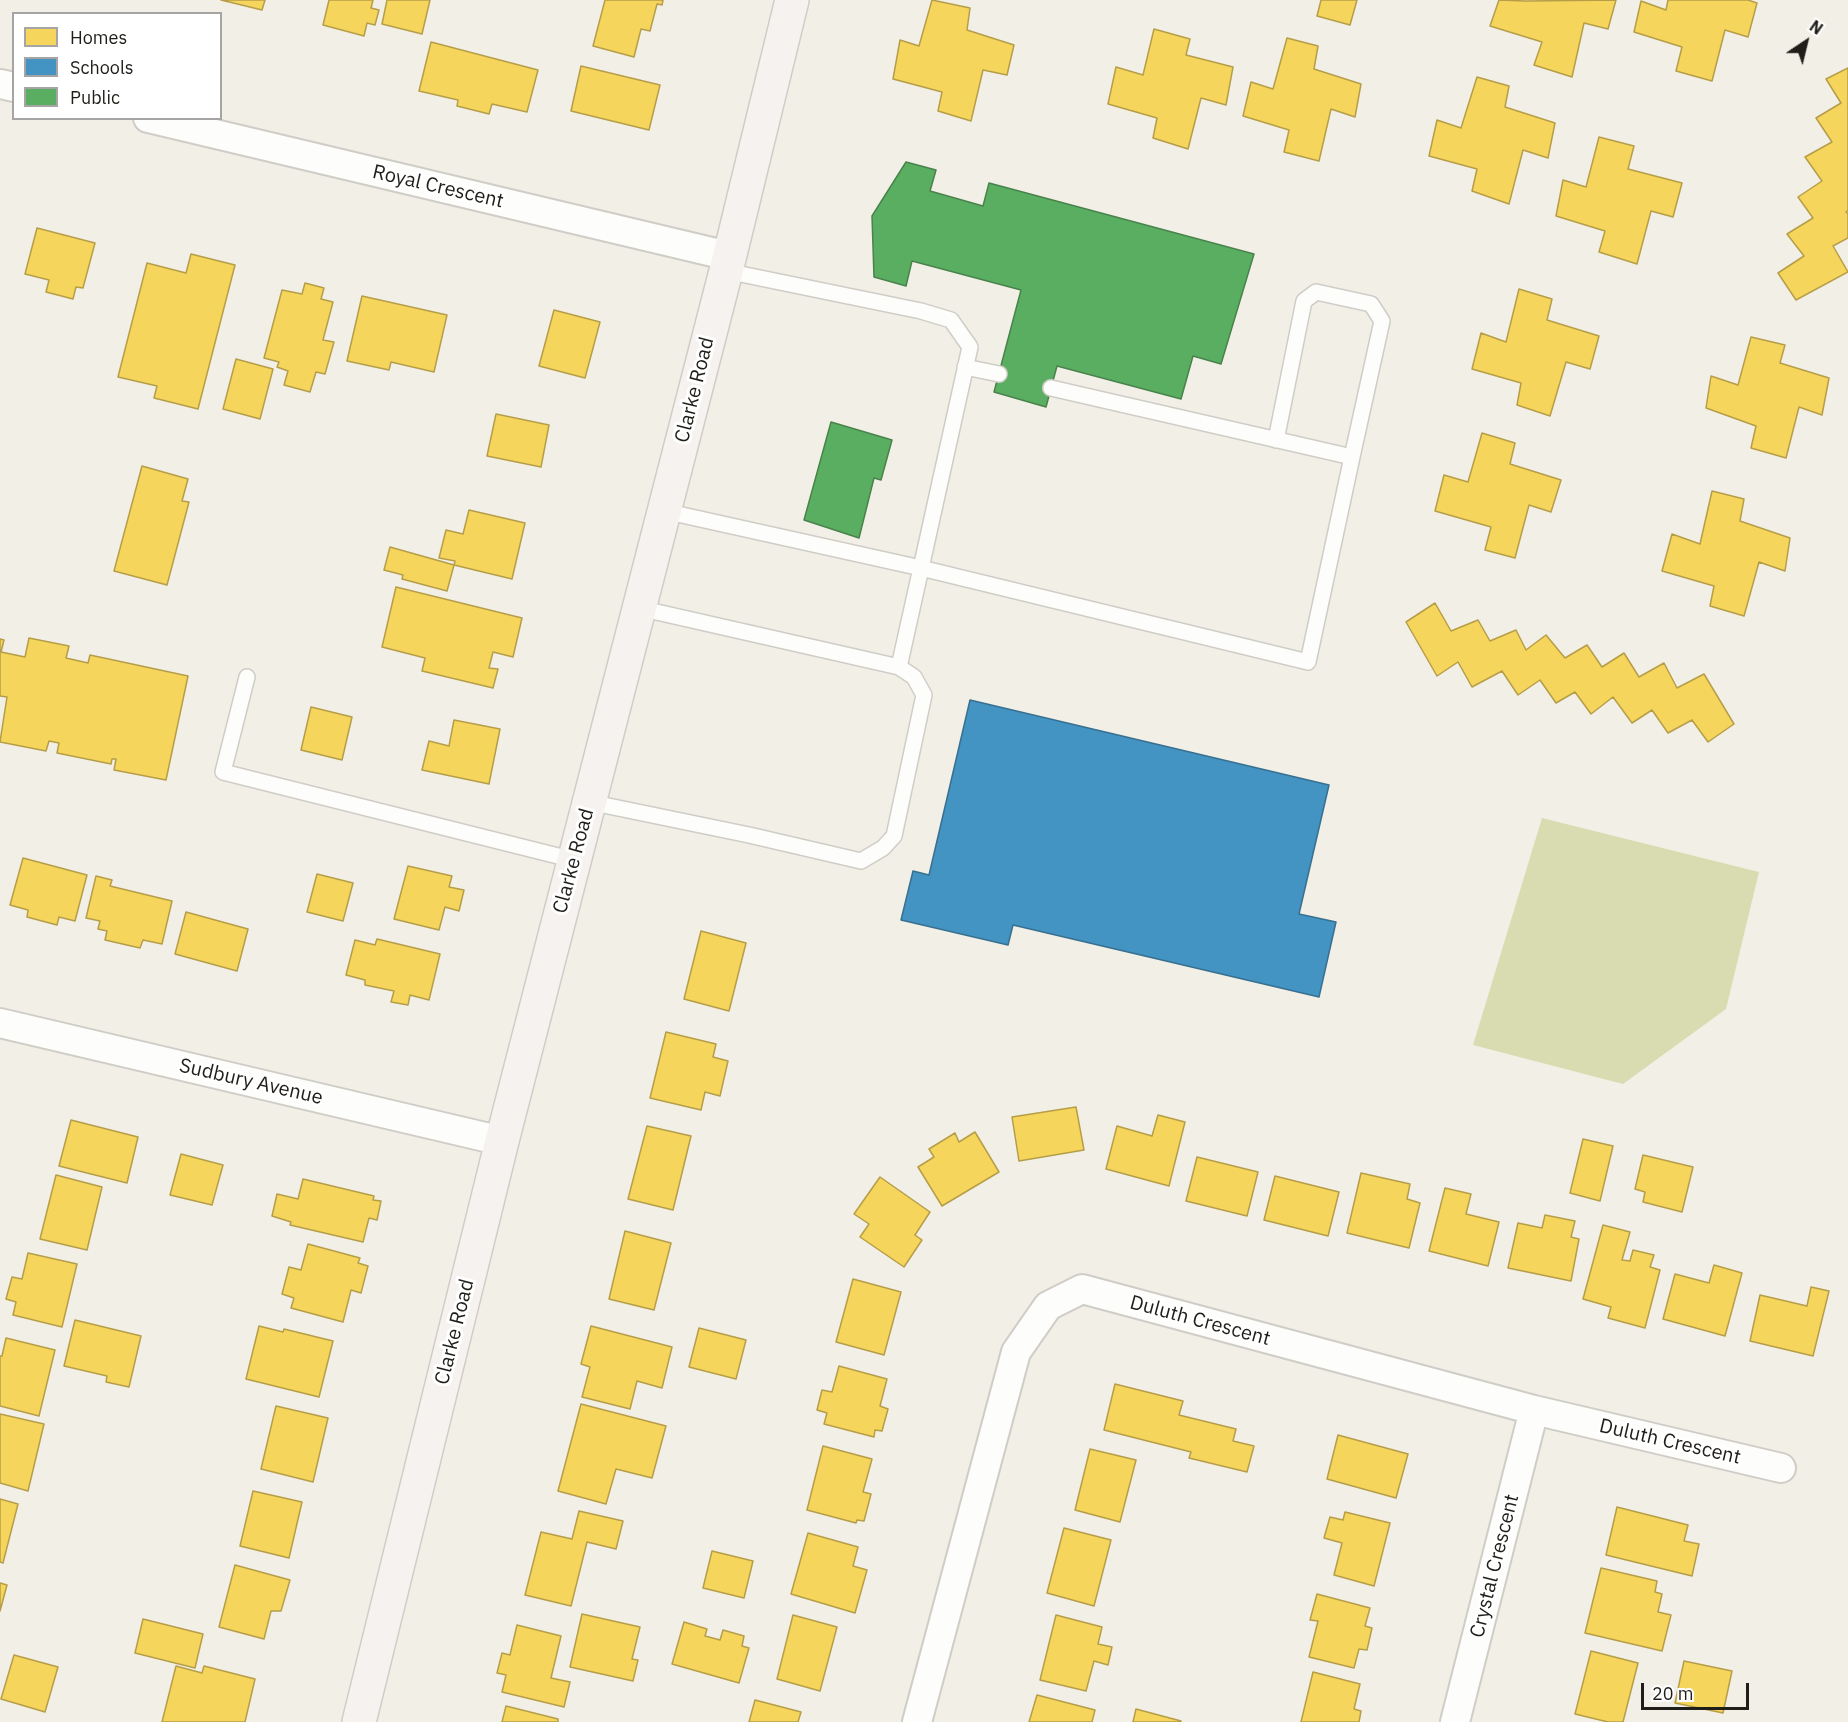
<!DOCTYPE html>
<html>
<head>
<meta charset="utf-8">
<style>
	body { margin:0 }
	#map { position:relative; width:1848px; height:1722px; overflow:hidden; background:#f2efe7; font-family:"IBM Plex Sans",sans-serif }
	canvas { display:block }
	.legend { position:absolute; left:12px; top:12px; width:210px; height:108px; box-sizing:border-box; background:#fff; border:2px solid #a6a5a3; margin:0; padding:8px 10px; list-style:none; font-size:18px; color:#201e19 }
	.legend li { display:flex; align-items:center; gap:12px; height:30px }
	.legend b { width:30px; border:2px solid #a6a5a3 }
	.north { position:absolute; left:1776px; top:12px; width:60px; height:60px; -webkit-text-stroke:4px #fff; paint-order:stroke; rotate:35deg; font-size:16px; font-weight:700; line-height:24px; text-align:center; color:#201e19 }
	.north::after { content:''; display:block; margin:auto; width:21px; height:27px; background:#201e19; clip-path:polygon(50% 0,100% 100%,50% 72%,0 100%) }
	.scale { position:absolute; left:1641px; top:1683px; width:108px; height:27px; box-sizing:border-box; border:3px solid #201e19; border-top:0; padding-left:8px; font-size:18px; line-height:21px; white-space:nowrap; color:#201e19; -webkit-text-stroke:4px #fff; paint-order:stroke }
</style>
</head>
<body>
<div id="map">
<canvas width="1848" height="1722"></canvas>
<ul class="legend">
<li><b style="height:16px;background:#f6d55c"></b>Homes</li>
<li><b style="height:16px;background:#4393c3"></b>Schools</li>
<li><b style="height:16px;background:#5aae61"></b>Public</li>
</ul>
<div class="north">N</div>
<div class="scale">20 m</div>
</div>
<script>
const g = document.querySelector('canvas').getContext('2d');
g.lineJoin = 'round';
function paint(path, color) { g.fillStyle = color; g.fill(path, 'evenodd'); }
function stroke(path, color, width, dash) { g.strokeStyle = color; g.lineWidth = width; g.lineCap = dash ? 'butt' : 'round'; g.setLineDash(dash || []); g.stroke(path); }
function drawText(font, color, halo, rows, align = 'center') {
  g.font = font + ' "IBM Plex Sans",sans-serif'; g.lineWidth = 6; g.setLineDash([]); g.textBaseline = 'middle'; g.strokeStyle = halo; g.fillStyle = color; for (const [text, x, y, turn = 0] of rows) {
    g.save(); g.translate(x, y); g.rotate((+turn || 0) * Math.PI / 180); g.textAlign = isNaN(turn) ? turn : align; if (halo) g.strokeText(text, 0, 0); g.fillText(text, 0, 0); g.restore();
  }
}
paint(new Path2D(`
	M1542,818L1759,872L1726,1009L1623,1084L1473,1045Z`), '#d9dcb0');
const homes = new Path2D(`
	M221,0H265L262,10Z
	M329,0H373L371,8L379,10L375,25L367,23L364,36L323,25Z
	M387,0H430L422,34L382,24Z
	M605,0H663L662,5L657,4L650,31L641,29L634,57L593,46Z
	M932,0L970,8L967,30L1014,45L1007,75L983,70L971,121L938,111L942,92L893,79L900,40L919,46Z
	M1321,0H1357L1350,25L1317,16Z
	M1499,0L1525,1L1616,0L1608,29L1584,23L1572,77L1534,65L1542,42L1490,26Z
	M1668,0H1748L1757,3L1748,37L1725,30L1712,81L1676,71L1682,47L1634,32L1641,1L1666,10Z
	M1154,29L1190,39L1186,55L1233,67L1226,105L1201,98L1188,149L1153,138L1157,118L1108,104L1116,67L1143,75Z
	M1287,38L1318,46L1314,69L1361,84L1355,117L1331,109L1319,161L1284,152L1289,130L1243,116L1251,82L1273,89Z
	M431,42L538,70L527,112L492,104L489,114L457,106L458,100L419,91Z
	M581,66L660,85L649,130L571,111Z
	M1848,68V211L1846,212L1848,214V238L1833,246L1848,272L1796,300L1778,273L1804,256L1787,234L1813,218L1798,197L1822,181L1805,157L1832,142L1816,118L1841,103L1826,79Z
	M1477,77L1509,86L1505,107L1555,123L1548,158L1523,150L1509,204L1472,191L1477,169L1429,156L1437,120L1461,128Z
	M1599,137L1634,146L1628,169L1682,183L1673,217L1651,211L1637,264L1599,252L1605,231L1556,216L1563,180L1586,187Z
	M37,228L95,243L83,288L76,287L73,299L46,292L49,280L25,274Z
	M191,254L235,265L198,409L154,398L157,386L118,377L147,263L186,273Z
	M305,283L324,288L321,299L333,302L323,340L334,342L325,374L316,372L310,392L284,385L288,371L277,367L279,362L264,358L282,290L302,294Z
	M1519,289L1552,299L1547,320L1599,336L1590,369L1566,362L1550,416L1517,405L1521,383L1472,369L1481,333L1506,342Z
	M362,296L447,315L434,372L391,362L389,370L347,361Z
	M554,310L600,322L585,378L539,366Z
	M1751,337L1785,345L1780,363L1829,378L1822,415L1799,407L1786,458L1751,448L1756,426L1706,408L1711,376L1738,385Z
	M236,359L273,369L260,419L223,409Z
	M496,414L549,425L541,467L487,456Z
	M1482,433L1515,443L1510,464L1561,480L1551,512L1529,505L1515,558L1485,550L1491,527L1435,511L1444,475L1468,482Z
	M142,466L188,479L182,501L189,502L167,585L114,571Z
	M1712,491L1744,499L1740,521L1790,538L1785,571L1759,562L1744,616L1710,606L1714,586L1662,571L1672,534L1700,544Z
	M469,510L525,523L512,579L454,565L455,561L439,558L446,530L463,534Z
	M390,547L454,565L447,591L402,579L403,575L384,570Z
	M396,587L522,618L513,657L493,652L489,668L498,669L493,688L422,671L425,658L382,647Z
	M1435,603L1451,631L1478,620L1490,641L1516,630L1526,650L1546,635L1565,658L1587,645L1602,667L1624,653L1639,677L1664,663L1677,688L1704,674L1734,724L1708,742L1692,720L1668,733L1652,710L1632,723L1613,697L1591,714L1575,692L1556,703L1540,680L1518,695L1502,671L1472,687L1458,662L1437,676L1406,622Z
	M29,638L69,646L66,658L88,663L90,655L188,676L166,780L114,770L116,759H112L111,764L57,753L59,743L49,741L46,751L0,742L7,697L0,696V639L4,640L1,652L25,657Z
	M311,707L352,717L342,760L301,750Z
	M454,720L500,729L489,784L422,770L429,741L449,746Z
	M23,858L87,875L75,921L59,917L57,925L27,917L28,910L10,905Z
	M408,866L452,876L449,887L464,890L459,911L445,907L439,930L394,919Z
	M317,874L353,883L343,921L307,912Z
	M96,876L112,880L110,886L172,901L162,944L143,940L140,948L105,940L107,931L98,929L100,921L86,918Z
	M186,912L248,929L237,971L175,954Z
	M701,931L746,943L729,1011L684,999Z
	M377,939L440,954L429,1000L410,995L408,1005L391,1002L394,991L365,985V980L346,975L355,940L375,945Z
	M666,1032L716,1044L713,1057L728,1061L720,1096L705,1092L701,1110L650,1098Z
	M1076,1107L1084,1150L1019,1161L1012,1117Z
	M1158,1115L1185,1122L1169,1186L1106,1169L1117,1126L1152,1136Z
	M71,1120L138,1137L127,1183L59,1166Z
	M647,1126L691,1136L673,1210L628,1199Z
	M975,1132L999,1172L942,1206L918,1167L934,1157L929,1149L955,1133L959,1142Z
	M1583,1139L1613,1146L1600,1201L1570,1193Z
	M181,1154L223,1165L212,1205L170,1195Z
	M1643,1155L1693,1167L1682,1212L1643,1202L1645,1192L1635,1189Z
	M1197,1157L1258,1172L1247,1216L1186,1201Z
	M1361,1173L1410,1184L1407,1199L1420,1203L1409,1248L1347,1233Z
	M56,1175L102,1187L87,1250L40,1239Z
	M1275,1176L1339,1192L1328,1236L1264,1220Z
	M880,1177L930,1212L915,1235L922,1240L904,1267L860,1237L869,1224L854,1214Z
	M303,1179L374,1196L373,1200L381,1201L377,1220L369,1218L363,1242L290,1225L291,1222L272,1216L277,1194L298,1199Z
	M1445,1188L1471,1194L1466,1214L1499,1222L1488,1266L1429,1251Z
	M1545,1215L1575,1221L1571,1237L1579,1239L1571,1281L1508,1268L1518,1223L1542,1228Z
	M1603,1225L1630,1232L1622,1260L1630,1261L1633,1250L1654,1255L1650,1267L1660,1270L1645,1328L1608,1318L1611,1307L1583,1299Z
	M625,1231L671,1243L654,1310L609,1299Z
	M308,1244L360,1258L358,1263L368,1266L361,1293L351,1290L343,1322L291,1308L294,1298L282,1294L289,1267L301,1270Z
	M28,1253L77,1264L62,1327L13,1315L16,1302L6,1299L12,1277L22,1279Z
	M1714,1265L1742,1273L1725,1336L1663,1319L1675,1274L1709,1283Z
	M853,1279L901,1292L884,1355L836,1342Z
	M1811,1287L1829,1291L1813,1356L1750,1341L1760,1295L1807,1306Z
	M75,1320L141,1336L129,1387L106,1382L107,1376L64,1366Z
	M259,1326L283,1332L284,1329L333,1341L319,1397L246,1379Z
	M591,1326L672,1347L662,1388L637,1381L630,1409L582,1397L590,1367L581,1364Z
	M699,1328L746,1340L736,1379L689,1367Z
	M6,1338L55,1350L39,1416L0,1406V1356H2Z
	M839,1366L887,1379L880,1406L888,1409L882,1431L875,1430L874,1437L824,1424L827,1413L817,1410L822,1390L832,1392Z
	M1115,1384L1183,1401L1179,1415L1236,1429L1233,1441L1254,1446L1247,1472L1189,1458L1191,1452L1104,1430Z
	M581,1404L666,1426L652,1478L616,1469L606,1504L558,1491Z
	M276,1406L328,1418L313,1482L261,1469Z
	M0,1414L44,1424L28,1491L0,1483Z
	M1338,1435L1408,1454L1396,1498L1327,1479Z
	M823,1446L872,1459L863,1492L871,1494L864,1521L857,1520L856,1523L807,1510Z
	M1090,1449L1136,1460L1120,1522L1075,1510Z
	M253,1491L302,1502L289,1558L240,1546Z
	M0,1499L18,1504L3,1563L0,1562Z
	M1617,1507L1688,1525L1684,1541L1699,1544L1692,1576L1606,1555Z
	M579,1511L623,1521L616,1549L587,1542L571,1606L525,1595L541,1532L572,1539Z
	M1345,1512L1390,1523L1374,1586L1334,1575L1342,1543L1324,1538L1330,1517L1343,1520Z
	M1064,1528L1111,1540L1094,1606L1047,1593Z
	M808,1533L858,1547L853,1566L867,1570L855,1613L791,1594Z
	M712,1551L753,1561L744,1598L703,1588Z
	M235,1565L290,1580L281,1611H271L264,1639L219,1627Z
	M1601,1568L1657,1581L1655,1592L1662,1594L1658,1612L1671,1615L1662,1651L1585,1633Z
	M0,1583L7,1585L0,1611Z
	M1317,1594L1370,1608L1365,1626L1372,1628L1367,1650L1359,1649L1354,1668L1309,1657L1318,1621L1310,1620Z
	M582,1614L640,1627L632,1659L638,1660L633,1681L570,1667Z
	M793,1615L837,1627L820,1691L777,1679Z
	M1056,1615L1102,1627L1098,1644L1112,1647L1108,1665L1094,1661L1086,1691L1040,1680Z
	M143,1619L203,1634L195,1668L135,1653Z
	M684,1622L707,1629L705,1636L720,1640L723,1630L744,1636L742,1646L749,1648L739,1683L672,1664Z
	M517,1625L561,1636L551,1678L570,1682L564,1707L502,1692L506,1675L497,1673L502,1653L510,1655Z
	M1591,1651L1638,1663L1623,1722H1608L1575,1714Z
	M14,1655L58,1667L45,1712L1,1699Z
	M1684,1661L1732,1671L1723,1713L1675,1703Z
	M176,1666L202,1673L204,1666L255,1679L245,1722H162Z
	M1313,1672L1360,1684L1354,1709L1361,1711L1359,1722H1301Z
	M1037,1695L1095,1710L1092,1722H1029Z
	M755,1700L801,1712L798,1722H749Z
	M506,1706L558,1719V1722H502Z
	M1136,1709L1181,1721V1722H1133Z`);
paint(homes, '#f6d55c');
stroke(homes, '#b69e48', 1.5);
const schools = new Path2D(`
	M970,700L1329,785L1299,914L1336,922L1319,997L1013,925L1008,945L901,920L913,871L929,875Z`);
paint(schools, '#4393c3');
stroke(schools, '#387090', 1.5);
const public = new Path2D(`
	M906,162L936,170L930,191L983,206L989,183L1254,254L1221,364L1193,356L1181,399L1057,366L1046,407L994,392L1021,290L912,261L906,286L874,277L872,216Z
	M831,422L892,440L881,480L874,478L859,538L804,520Z`);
paint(public, '#5aae61');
stroke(public, '#49834b', 1.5);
const service = new Path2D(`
	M965,367L999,374
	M1276,440L1304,301L1316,292L1371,304L1382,321L1352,457
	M664,511L921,568L970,347L951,320L921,311L726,271
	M899,667L921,568L1308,662L1352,457L1051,388
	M247,677L223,772L574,860
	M589,802L749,835L861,861L883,848L894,836L924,695L914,677L899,667L639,608`);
const minor = new Path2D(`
	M0,84L14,87
	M148,118L729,256
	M0,1023L502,1141
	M917,1722L1016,1352L1048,1306L1082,1289L1534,1410L1781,1468
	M1455,1722L1534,1410`);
const secondary = new Path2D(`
	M359,1722L502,1141L726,271L792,0`);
stroke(service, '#cfcdc6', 18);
stroke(minor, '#cfcdc6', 32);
stroke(secondary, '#cfcdc6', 36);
stroke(service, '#fdfdfb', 15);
stroke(minor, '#fdfdfb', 28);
stroke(secondary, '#f5f2f0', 33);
drawText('20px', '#201e19', '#fff', [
	["Royal Crescent",438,187,13],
	["Clarke Road",695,390,-76],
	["Clarke Road",574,861,-75],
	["Sudbury Avenue",251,1082,13],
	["Duluth Crescent",1200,1321,15],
	["Clarke Road",455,1332,-76],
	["Duluth Crescent",1670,1442,13],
	["Crystal Crescent",1495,1566,-76]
]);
</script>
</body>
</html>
